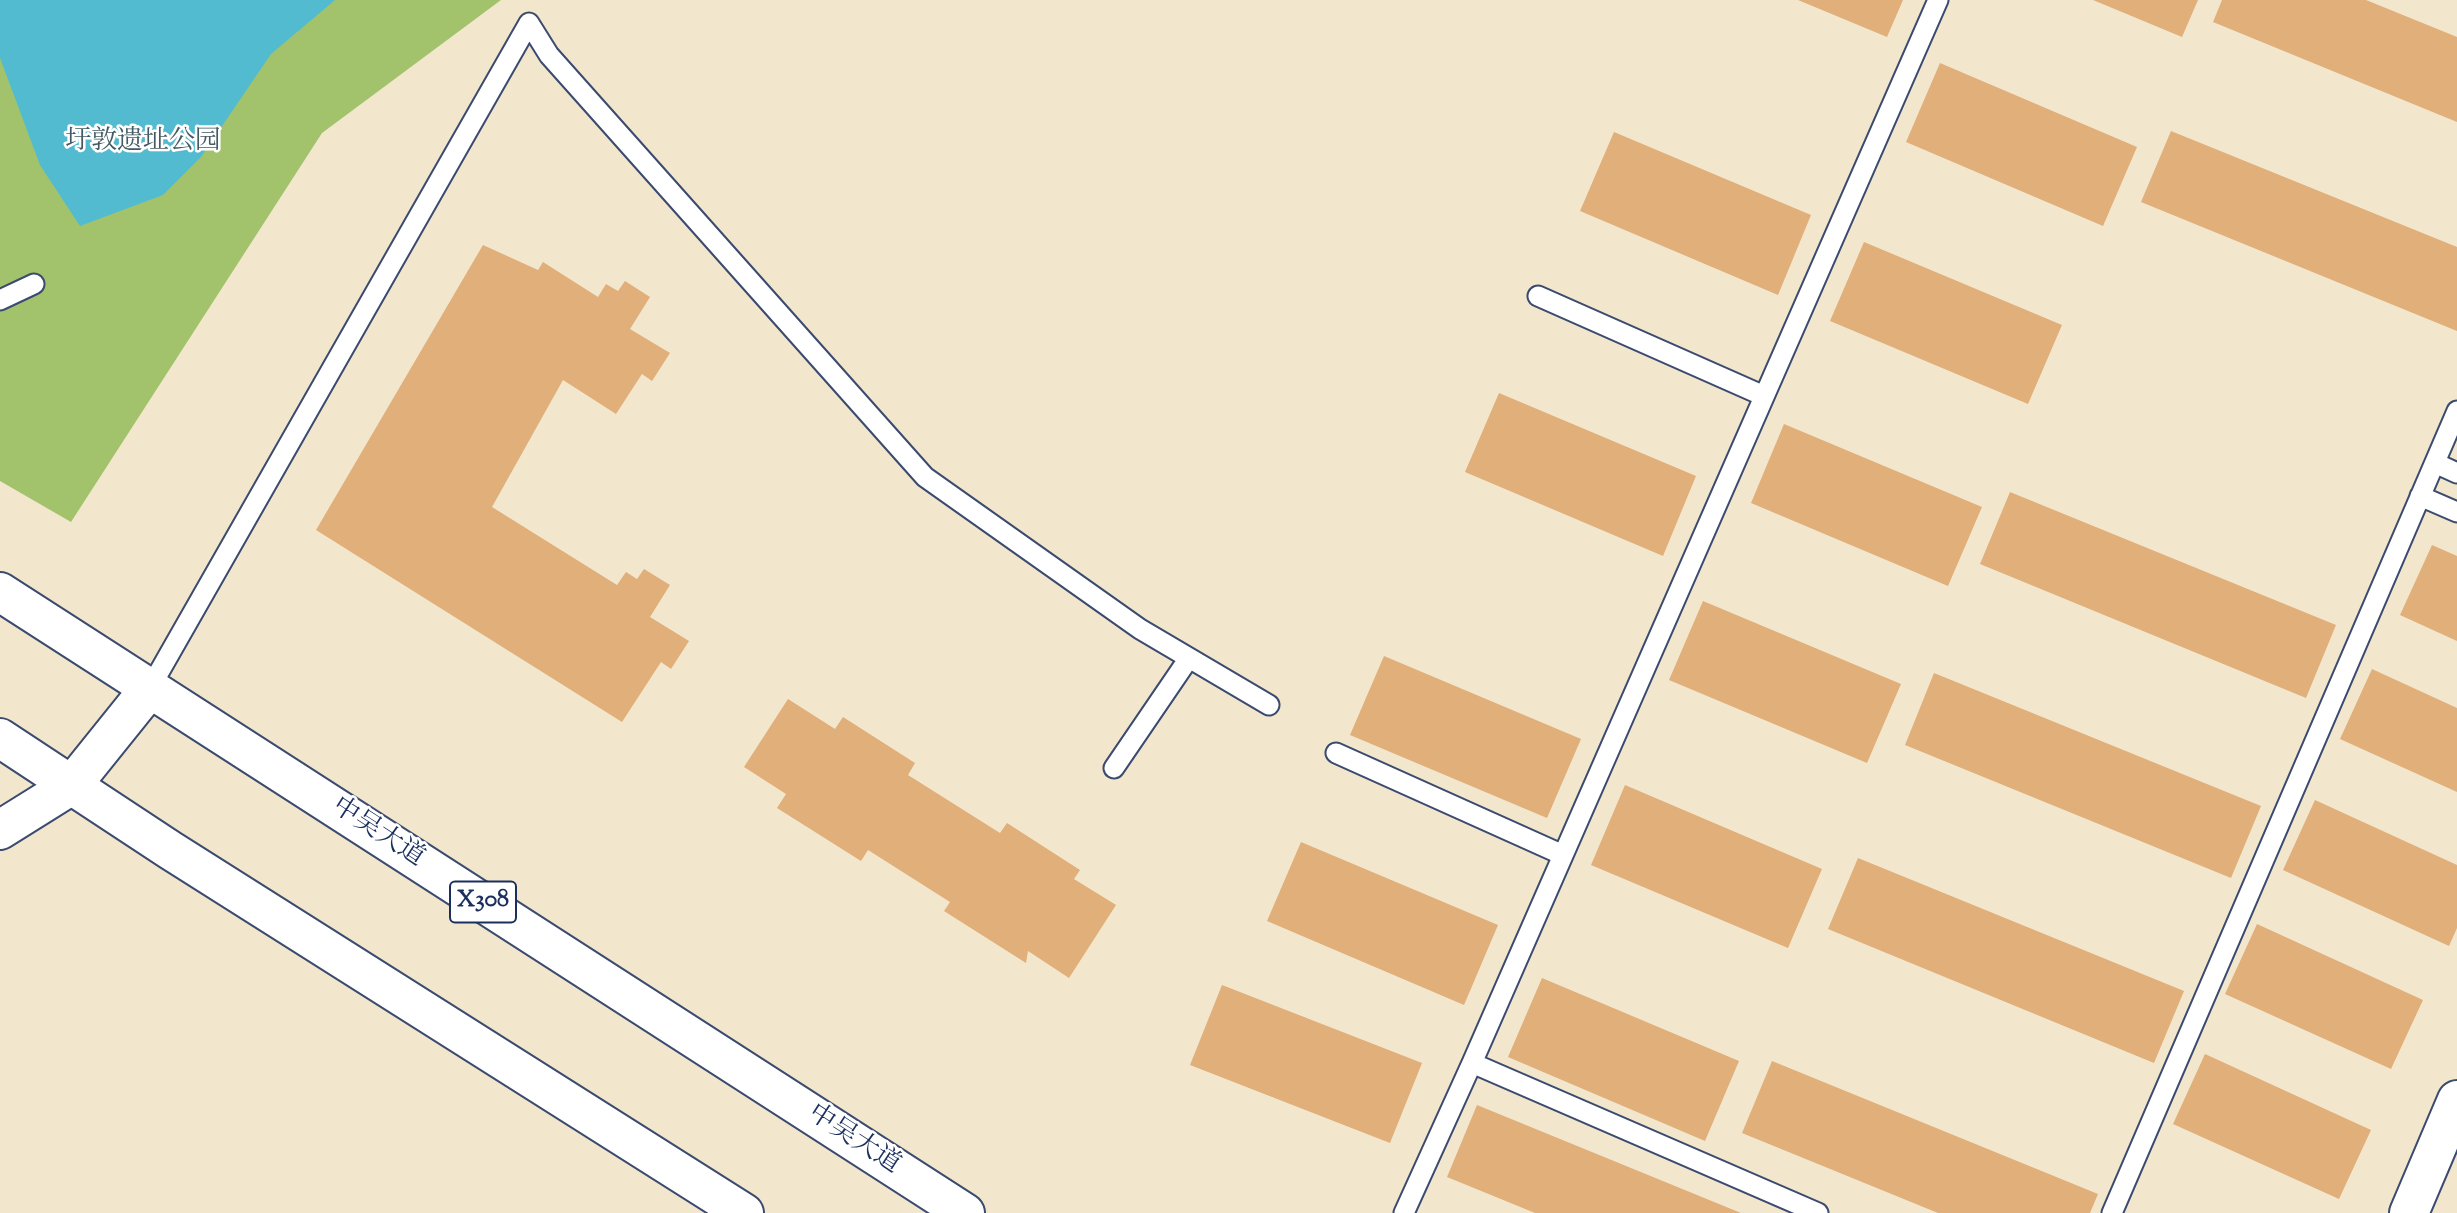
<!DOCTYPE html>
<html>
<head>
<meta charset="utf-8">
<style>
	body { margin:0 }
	canvas { display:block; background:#f2e6cd }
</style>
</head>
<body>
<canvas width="2457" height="1213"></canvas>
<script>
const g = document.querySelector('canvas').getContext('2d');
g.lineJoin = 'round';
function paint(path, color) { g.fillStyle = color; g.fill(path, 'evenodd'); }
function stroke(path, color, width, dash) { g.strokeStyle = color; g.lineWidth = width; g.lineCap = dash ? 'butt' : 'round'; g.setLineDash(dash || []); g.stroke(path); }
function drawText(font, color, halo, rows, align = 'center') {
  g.font = font + ' "Sorts Mill Goudy","Noto Serif SC",serif'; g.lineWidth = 5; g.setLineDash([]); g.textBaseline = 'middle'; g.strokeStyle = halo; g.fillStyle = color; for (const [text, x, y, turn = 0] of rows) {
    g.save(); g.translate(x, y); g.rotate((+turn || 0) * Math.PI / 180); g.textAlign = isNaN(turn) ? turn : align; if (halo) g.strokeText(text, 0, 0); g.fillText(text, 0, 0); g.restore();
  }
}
paint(new Path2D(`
	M0,0H501L322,133L71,522L0,481Z`), '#a2c36c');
paint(new Path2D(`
	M0,0H335L271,54L201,157L163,195L80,226L40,165L0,58Z`), '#52bbcf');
paint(new Path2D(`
	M1798,0H1903L1887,37Z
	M2093,0H2198L2182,37Z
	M2222,0H2366L2457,37V122L2213,22Z
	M1940,63L2137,147L2103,226L1906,142Z
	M2171,131L2457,247V331L2141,202Z
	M1614,132L1811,215L1778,295L1580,211Z
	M1864,242L2062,325L2028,404L1830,321Z
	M483,245L538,270L543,262L598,297L606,284L618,291L625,281L650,297L630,329L670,353L652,381L642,374L616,414L563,380L492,507L617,585L626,572L637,579L644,569L670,585L650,617L689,641L671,669L661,662L622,722L316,530Z
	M1499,393L1696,476L1663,556L1465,472Z
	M1784,424L1982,507L1948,586L1751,503Z
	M2010,492L2336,625L2306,698L1980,564Z
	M2432,545L2457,556V641L2400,615Z
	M1703,601L1901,684L1867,763L1669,680Z
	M1384,656L1581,739L1547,818L1350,735Z
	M2372,669L2457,708V792L2340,739Z
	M1934,673L2261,806L2231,878L1905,745Z
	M788,699L835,729L843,717L915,763L908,775L1000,833L1007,823L1080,870L1074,879L1116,905L1069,978L1028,951L1026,963L944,911L950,902L868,850L861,861L777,808L786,794L744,767Z
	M1625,785L1822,869L1788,948L1591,865Z
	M2315,800L2457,865V928L2449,946L2283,870Z
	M1301,842L1498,925L1464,1005L1267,921Z
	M1858,858L2184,991L2154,1063L1828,929Z
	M2257,924L2423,1000L2391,1069L2225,994Z
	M1542,978L1739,1061L1705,1141L1508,1057Z
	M1222,985L1422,1063L1390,1143L1190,1065Z
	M2205,1054L2371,1130L2339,1199L2173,1124Z
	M1772,1061L2098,1194L2090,1213H1938L1742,1133Z
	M1477,1105L1741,1213H1535L1447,1177Z`), '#e0af7a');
const lane = new Path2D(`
	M1538,296L1764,396
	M0,300L34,284
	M2435,463L2457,473
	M2420,496L2457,512
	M150,688L529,23L549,55L925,477L1140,629L1269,705
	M1336,753L1563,855
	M1114,768L1189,658
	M1472,1063L1818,1213
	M1404,1213L1472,1063L1938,0
	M2112,1213L2457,411`);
const secondary = new Path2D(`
	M0,830L72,785L150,688
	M2409,1213L2457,1100`);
const primary = new Path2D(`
	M0,592L965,1213
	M0,738L170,850L744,1213`);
stroke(lane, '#3b4a6f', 23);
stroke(secondary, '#3b4a6f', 42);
stroke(primary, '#3b4a6f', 42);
stroke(lane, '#fff', 19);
stroke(secondary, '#fff', 38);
stroke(primary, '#fff', 38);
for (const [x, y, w] of [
	[483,902,66]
]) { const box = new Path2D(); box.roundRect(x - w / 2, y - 20.5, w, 41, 5); g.fillStyle = '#fff'; g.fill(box); stroke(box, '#1b2f5e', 2); }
drawText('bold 24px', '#1b2f5e', null, [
	["X308",483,902]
]);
drawText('26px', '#445b62', '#fff', [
	["圩敦遗址公园",143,144]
]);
drawText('26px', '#1b2f5e', '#fff', [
	["中吴大道",377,834,33],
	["中吴大道",853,1141,33]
]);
</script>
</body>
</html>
